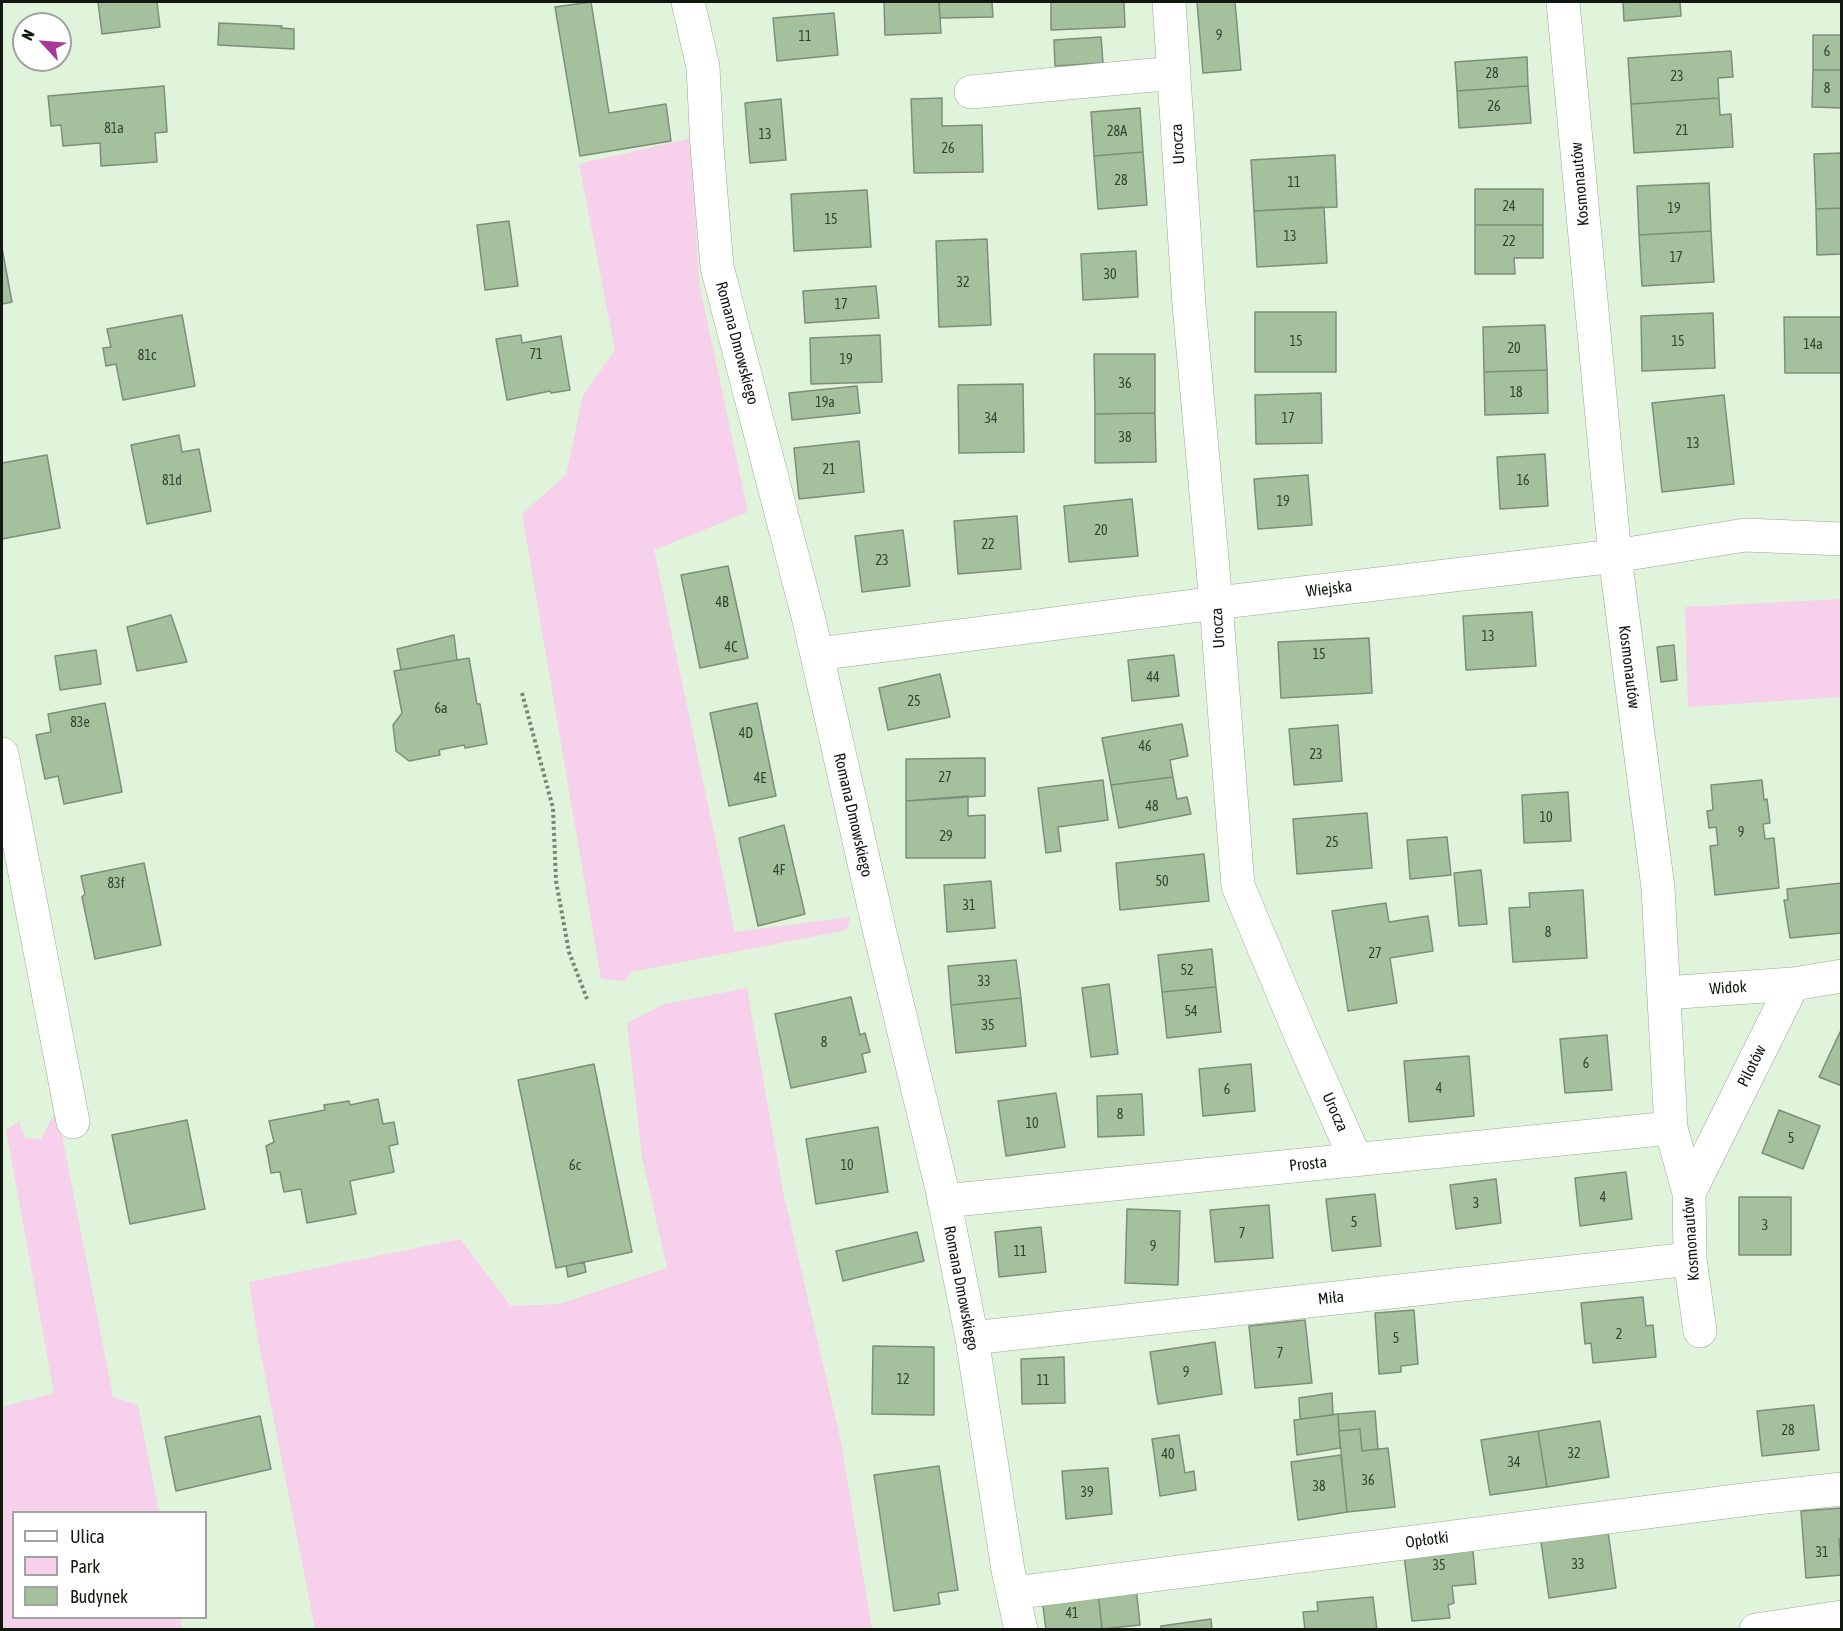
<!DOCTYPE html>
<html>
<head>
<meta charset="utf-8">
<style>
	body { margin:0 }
	#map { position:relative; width:1843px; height:1631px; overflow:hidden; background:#e0f3db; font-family:"Asap Condensed",sans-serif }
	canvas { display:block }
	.frame { position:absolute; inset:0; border:3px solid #111810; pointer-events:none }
	.legend { position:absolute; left:12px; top:1511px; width:195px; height:108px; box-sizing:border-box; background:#fff; border:2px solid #a0a39f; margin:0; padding:8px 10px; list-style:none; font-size:18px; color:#111810 }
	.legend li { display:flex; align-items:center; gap:12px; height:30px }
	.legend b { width:30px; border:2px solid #a0a39f }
	.north { position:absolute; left:12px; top:12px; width:60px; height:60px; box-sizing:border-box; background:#fff; border:2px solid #a0a39f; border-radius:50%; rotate:296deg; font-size:16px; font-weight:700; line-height:24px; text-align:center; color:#111810 }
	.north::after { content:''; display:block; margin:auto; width:21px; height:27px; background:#aa3893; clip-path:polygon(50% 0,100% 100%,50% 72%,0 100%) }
</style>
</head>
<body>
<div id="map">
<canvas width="1843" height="1631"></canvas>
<div class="frame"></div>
<ul class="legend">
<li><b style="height:8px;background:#fff"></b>Ulica</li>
<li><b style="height:16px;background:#f7d1ec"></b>Park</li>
<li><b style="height:16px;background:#a4c09d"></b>Budynek</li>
</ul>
<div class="north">N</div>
</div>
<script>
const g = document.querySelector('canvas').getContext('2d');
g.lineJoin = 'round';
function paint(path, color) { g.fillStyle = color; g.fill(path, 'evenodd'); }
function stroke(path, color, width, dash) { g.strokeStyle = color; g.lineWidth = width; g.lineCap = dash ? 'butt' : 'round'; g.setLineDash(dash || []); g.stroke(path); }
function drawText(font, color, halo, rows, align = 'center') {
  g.font = font + ' "Asap Condensed",sans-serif'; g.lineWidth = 4.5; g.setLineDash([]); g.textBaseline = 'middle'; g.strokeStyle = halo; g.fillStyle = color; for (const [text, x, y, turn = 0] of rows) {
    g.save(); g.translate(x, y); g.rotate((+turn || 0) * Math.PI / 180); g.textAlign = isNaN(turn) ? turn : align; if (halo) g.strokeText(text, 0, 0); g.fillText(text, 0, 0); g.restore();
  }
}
paint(new Path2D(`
	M691,138L699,283L748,512L654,550L735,932L850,917L847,930L631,972L624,981L601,979L522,514L566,475L583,395L615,350L579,164Z
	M1841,599V697L1688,707L1685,607Z
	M747,988L783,1191L841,1442L872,1629H315L257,1334L249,1282L460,1239L511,1306L559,1304L667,1268L642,1157L627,1023L665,1004Z
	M57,1109L113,1397L138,1405L159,1512H14V1618H180L182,1629L2,1630V1407L54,1393L6,1130L19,1121L25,1138L41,1139Z`), '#f7d1ec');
const building = new Path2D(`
	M98,2H157L160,27L102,34Z
	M591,2L609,113L666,104L671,141L580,156L555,7Z
	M884,2H939L941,33L885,35Z
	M939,2H992L993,17L940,18Z
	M1051,2H1124L1125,27L1051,30Z
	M1197,2H1235L1241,70L1203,73Z
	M1623,2H1680L1681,16L1624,21Z
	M834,13L838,55L777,61L773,18Z
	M219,23L282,26L281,28L294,29V49L218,45Z
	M1813,35H1842V70H1813Z
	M1101,37L1103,63L1055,66L1054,40Z
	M1731,51L1733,77L1718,78L1719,98L1631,104L1628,58Z
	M1527,57L1528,86L1457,91L1455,62Z
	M1813,70H1842V108L1812,107Z
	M164,86L167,132L155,133L157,162L101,166L100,143L63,146L61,125L51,126L48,96Z
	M1528,86L1531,123L1459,128L1457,91Z
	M942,98V126L982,125L983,172L914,173L911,99Z
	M1719,98L1720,115L1731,114L1733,147L1634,153L1631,104Z
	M781,99L786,160L750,163L745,103Z
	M1140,108L1143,152L1094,156L1091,112Z
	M1143,152L1147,205L1098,209L1094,156Z
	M1842,153V208L1816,209L1814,154Z
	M1335,155L1337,207L1254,211L1251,160Z
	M1709,183L1711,231L1639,235L1637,186Z
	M1475,189H1543V225H1475Z
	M867,190L871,247L794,251L791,194Z
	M1324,207L1327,263L1257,267L1254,211Z
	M1842,208V254L1817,255L1816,209Z
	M509,221L518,286L485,290L477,225Z
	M1475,225H1543V258H1514L1515,274H1475Z
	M1711,231L1714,282L1642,286L1639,235Z
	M987,239L991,325L939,327L936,241Z
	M2,248L12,302L2,304Z
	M1136,251L1138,297L1083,300L1081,254Z
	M876,286L879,318L805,323L803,291Z
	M1255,312H1336V372H1255Z
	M1713,313L1715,368L1642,371L1641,316Z
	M182,315L195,386L123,400L116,364L106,366L103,348L111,347L107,329Z
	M1784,317H1842V373H1785Z
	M1545,325L1547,370L1484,372L1483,327Z
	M521,335L522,343L561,336L570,390L551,393L550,391L507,400L496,339Z
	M880,335L882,382L811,384L810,338Z
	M1094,354H1155V413L1095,414Z
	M1547,370L1548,413L1485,415L1484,372Z
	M1023,384L1024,452L959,453L958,385Z
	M857,386L860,413L792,420L789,393Z
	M1321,393L1322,443L1256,444L1255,395Z
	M1724,395L1734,484L1662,492L1652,403Z
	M1155,413L1156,462L1095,463V414Z
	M179,435L182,452L199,449L211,511L147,524L131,445Z
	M859,441L864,492L799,499L794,448Z
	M1545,454L1548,506L1500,509L1497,457Z
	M47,455L60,528L2,539V463Z
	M1308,475L1312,525L1258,529L1254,479Z
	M1132,499L1138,556L1069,562L1064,506Z
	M1017,516L1021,569L958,574L954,521Z
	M903,530L910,586L862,592L855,536Z
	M728,566L748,658L700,668L681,575Z
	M1532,612L1536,666L1466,670L1463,616Z
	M171,615L187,662L137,671L127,627Z
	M454,635L457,660L401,670L397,649Z
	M1369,638L1372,693L1281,698L1278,642Z
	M1674,645L1677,680L1661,682L1657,647Z
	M96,650L101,684L60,690L55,656Z
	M1174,655L1179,696L1132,701L1128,660Z
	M469,658L477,704H480L487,744L465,748L464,745L439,750L440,755L409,761L396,751L393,725L402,713L394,671Z
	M940,674L950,717L888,730L879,688Z
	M105,703L122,792L64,804L58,776L45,779L36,735L51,732L48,714Z
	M757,703L776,796L729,806L710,713Z
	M1182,724L1188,756L1170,760L1173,777L1111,785L1102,738Z
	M1338,725L1342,781L1294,785L1289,729Z
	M985,758V796L906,801V759Z
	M1173,777L1177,799L1187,797L1191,814L1119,828L1111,785Z
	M1103,780L1108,820L1058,827L1061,851L1046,853L1038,788Z
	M1762,780L1764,800L1767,799L1770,823L1763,824L1765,839L1774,838L1779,888L1715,895L1710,846L1718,845L1716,827L1709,828L1707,811L1713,810L1711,785Z
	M1568,792L1571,841L1524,843L1522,795Z
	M968,796V816L985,815V858H906V801Z
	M1367,813L1372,868L1297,874L1293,819Z
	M784,825L805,914L758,926L739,838Z
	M1447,837L1451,875L1410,879L1407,840Z
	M1204,854L1209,901L1120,910L1116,863Z
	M144,863L161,945L95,959L82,897L85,894L81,876Z
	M1481,870L1487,924L1459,926L1454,873Z
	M991,881L995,928L947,932L944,885Z
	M1842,883V933L1790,938L1784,900H1788L1787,889Z
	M1583,890L1587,958L1513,962L1509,908L1530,907L1529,893Z
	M1386,903L1389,922L1428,916L1433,951L1390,958L1397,1003L1348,1011L1332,911Z
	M1212,949L1216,987L1162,992L1158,955Z
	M1016,960L1021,998L951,1005L948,966Z
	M1109,984L1118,1054L1091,1057L1082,988Z
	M1216,987L1221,1032L1167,1038L1162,992Z
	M851,997L860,1035L865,1033L870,1052L862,1054L866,1072L791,1088L775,1014Z
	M1021,998L1026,1046L956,1053L951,1005Z
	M1840,1032H1842V1086L1819,1077Z
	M1607,1035L1612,1090L1565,1093L1560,1039Z
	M1469,1056L1474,1116L1409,1122L1404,1061Z
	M594,1064L632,1252L556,1268L518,1080Z
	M1251,1064L1255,1111L1203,1116L1199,1069Z
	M1056,1093L1065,1147L1006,1156L998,1101Z
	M1142,1094L1144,1135L1098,1137L1097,1096Z
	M378,1099L383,1124L394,1122L398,1144L389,1146L394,1172L350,1181L356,1214L307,1223L301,1189L284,1192L280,1172L271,1173L266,1146L274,1142L269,1121L325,1110L324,1105L349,1101L350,1105Z
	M1779,1110L1820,1126L1803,1169L1762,1153Z
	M187,1120L205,1209L130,1224L112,1135Z
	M878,1127L888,1192L816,1204L806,1139Z
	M1626,1172L1632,1219L1580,1226L1575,1178Z
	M1496,1179L1501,1223L1456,1229L1450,1185Z
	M1375,1194L1381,1246L1332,1251L1326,1199Z
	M1739,1197H1791V1255H1739Z
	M1269,1205L1273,1258L1215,1262L1210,1210Z
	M1127,1209L1180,1211L1178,1285L1125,1283Z
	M1041,1227L1046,1272L999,1277L995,1232Z
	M917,1232L924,1261L843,1281L836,1251Z
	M584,1262L586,1272L568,1277L566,1266Z
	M1643,1297L1646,1326L1653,1325L1656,1357L1593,1363L1591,1343L1585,1344L1581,1303Z
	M1414,1310L1418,1364L1401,1366V1372L1379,1374L1375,1313Z
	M1305,1320L1312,1383L1255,1388L1249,1326Z
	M1215,1342L1222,1394L1158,1404L1150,1352Z
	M873,1346L934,1347V1415L872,1414Z
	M1064,1357L1065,1403L1022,1404L1021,1359Z
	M1332,1393L1333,1415L1300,1419L1299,1398Z
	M1814,1405L1819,1450L1762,1456L1757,1411Z
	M1375,1411L1378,1449L1362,1451L1360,1429L1339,1431L1338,1414Z
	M1338,1414L1340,1448L1297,1455L1294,1420Z
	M260,1416L271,1469L176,1491L165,1437Z
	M1600,1421L1609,1477L1547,1487L1538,1431Z
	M1360,1429L1362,1451L1388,1448L1395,1507L1347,1512L1339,1431Z
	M1538,1431L1547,1487L1490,1495L1481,1440Z
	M1179,1435L1185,1473L1194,1471L1196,1490L1160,1496L1152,1439Z
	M1341,1455L1347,1512L1298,1520L1291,1462Z
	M939,1466L958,1590L938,1593L940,1604L894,1611L874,1475Z
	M1108,1468L1112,1514L1066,1519L1062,1471Z
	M1842,1508V1538L1839,1539L1842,1575L1806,1578L1801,1511Z
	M1608,1532L1616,1588L1549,1598L1541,1542Z
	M1472,1541L1476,1584L1452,1586L1454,1603L1448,1605L1450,1618L1412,1621L1403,1547Z
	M1136,1587L1140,1625L1102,1629L1098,1592Z
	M1098,1592L1102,1630H1046L1042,1598Z
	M1373,1597L1377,1630H1305L1303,1612L1318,1611L1317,1602Z
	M1211,1619L1212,1630H1161V1626Z`);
paint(building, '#a4c09d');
stroke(building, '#7d8e79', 1.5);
const street = new Path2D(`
	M688,2L703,67L707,147L717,267L809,620L880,933L942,1189L972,1338L1008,1570L1021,1630
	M1169,2L1189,305L1216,603L1238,886L1301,1036L1356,1160
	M1563,2L1615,556L1658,888L1671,1128L1689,1193L1690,1259L1700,1331
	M971,92L1174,73
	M817,654L1216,603L1615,556L1745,535L1842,539
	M2,754L73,1122
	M1664,993L1793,984
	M1689,1193L1793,984L1842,976
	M944,1201L1671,1128
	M972,1338L1690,1259
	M1013,1593L1758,1498L1842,1489
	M1756,1630L1842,1617`);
stroke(street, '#98a993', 34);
stroke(new Path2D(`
	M522,693L553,808L556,881L569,952L587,999`), '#7a8777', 4, [3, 3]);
stroke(street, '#fff', 33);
drawText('14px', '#364233', null, [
	["9",1219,36],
	["11",805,37],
	["6",1827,52],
	["28",1492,74],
	["23",1677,77],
	["8",1827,89],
	["26",1494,107],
	["81a",114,129],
	["21",1682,131],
	["28A",1117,132],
	["13",765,135],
	["26",948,149],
	["28",1121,181],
	["11",1294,183],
	["24",1509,207],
	["19",1674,209],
	["15",831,220],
	["13",1290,237],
	["22",1509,242],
	["17",1676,258],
	["30",1110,275],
	["32",963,283],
	["17",841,305],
	["15",1296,342],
	["15",1678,342],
	["14a",1813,345],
	["20",1514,349],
	["71",536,355],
	["81c",147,356],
	["19",846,360],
	["36",1125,384],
	["18",1516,393],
	["19a",825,403],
	["34",991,419],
	["17",1288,419],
	["38",1125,438],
	["13",1693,444],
	["21",829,470],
	["81d",172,481],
	["16",1523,481],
	["19",1283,502],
	["20",1101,531],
	["22",988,545],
	["23",882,561],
	["4B",722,603],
	["13",1488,637],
	["4C",731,648],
	["15",1319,655],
	["44",1153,678],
	["25",914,702],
	["6a",441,709],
	["83e",80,723],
	["4D",746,734],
	["46",1145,747],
	["23",1316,755],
	["27",945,778],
	["4E",760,779],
	["48",1152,807],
	["10",1546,818],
	["9",1741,833],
	["29",946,837],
	["25",1332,843],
	["4F",779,871],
	["50",1162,882],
	["83f",116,884],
	["31",969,906],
	["8",1548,933],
	["27",1375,954],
	["52",1187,971],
	["33",984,982],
	["54",1191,1012],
	["35",988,1026],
	["8",824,1043],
	["6",1586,1064],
	["4",1439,1089],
	["6",1227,1090],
	["8",1120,1115],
	["10",1032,1124],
	["5",1791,1139],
	["6c",575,1166],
	["10",847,1166],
	["4",1603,1198],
	["3",1476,1204],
	["5",1354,1223],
	["3",1765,1226],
	["7",1242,1234],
	["9",1153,1247],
	["11",1020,1252],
	["2",1619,1335],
	["5",1396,1339],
	["7",1280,1354],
	["9",1186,1373],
	["12",903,1380],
	["11",1043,1381],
	["28",1788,1431],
	["32",1574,1454],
	["40",1168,1455],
	["34",1514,1463],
	["36",1368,1481],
	["38",1319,1487],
	["39",1087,1493],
	["31",1822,1553],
	["33",1578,1565],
	["35",1439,1566],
	["41",1072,1614]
]);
drawText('16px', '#111810', '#fff', [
	["Urocza",1178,144,-94],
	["Kosmonautów",1580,184,-95],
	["Romana Dmowskiego",737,343,75],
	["Wiejska",1329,589,-7],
	["Urocza",1218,628,-94],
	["Kosmonautów",1629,667,83],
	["Romana Dmowskiego",853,815,77],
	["Widok",1728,988,-4],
	["Pilotów",1752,1066,-64],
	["Urocza",1335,1112,66],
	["Prosta",1308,1164,-6],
	["Kosmonautów",1691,1239,-94],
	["Romana Dmowskiego",961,1288,79],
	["Miła",1331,1298,-6],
	["Opłotki",1427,1540,-7]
]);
</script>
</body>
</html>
